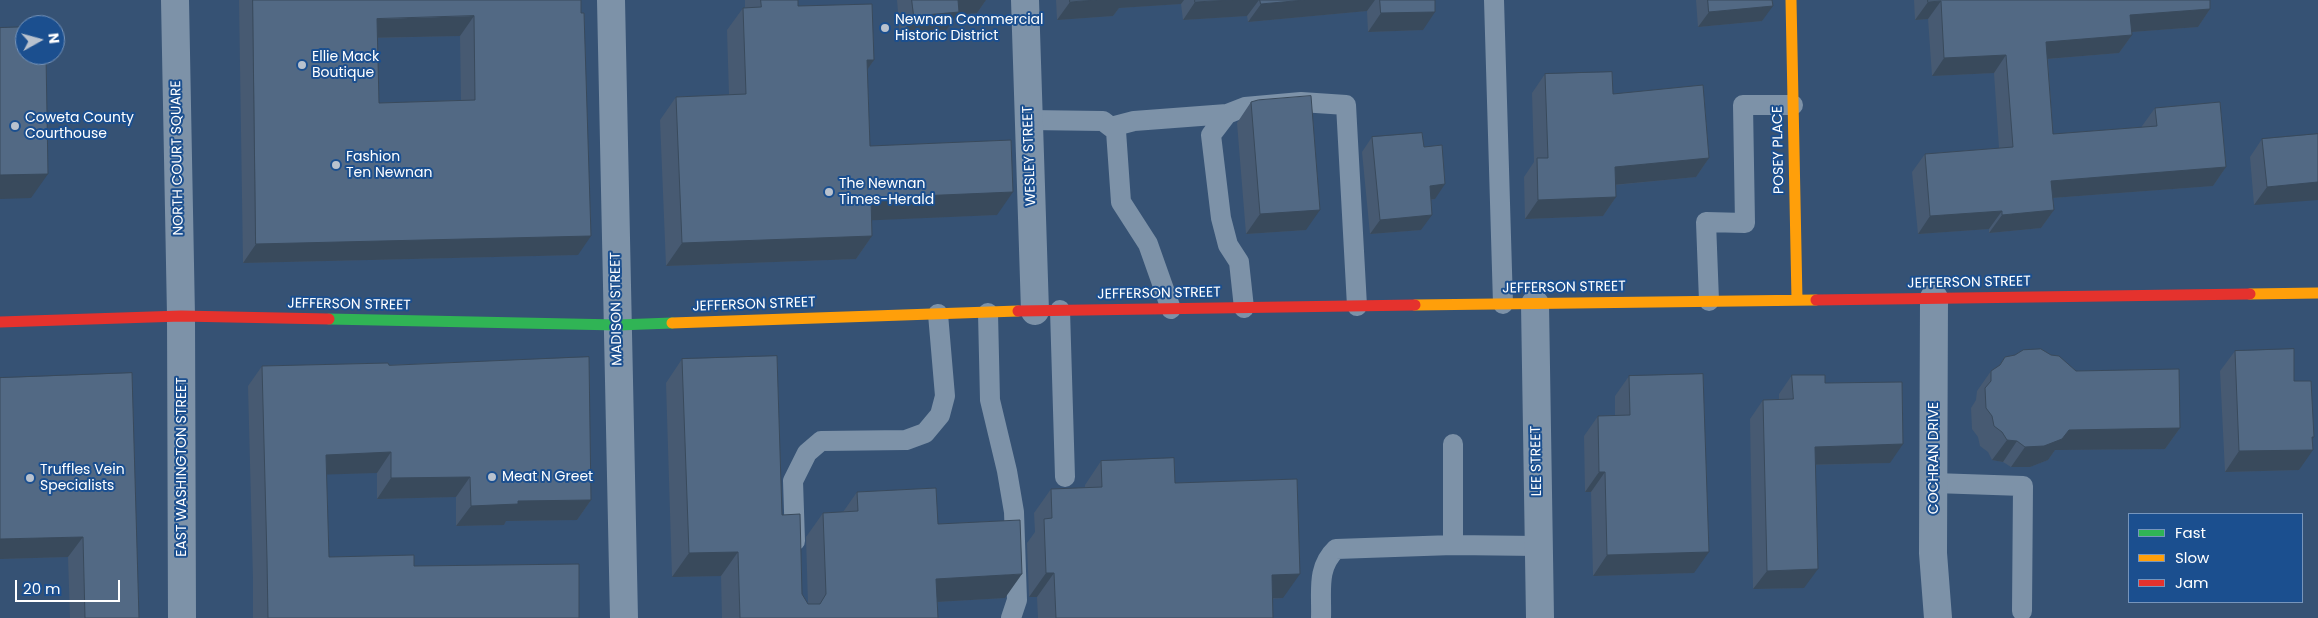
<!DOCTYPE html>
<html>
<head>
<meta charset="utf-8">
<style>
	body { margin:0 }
	#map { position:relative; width:2318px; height:618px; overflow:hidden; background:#365274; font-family:Poppins,sans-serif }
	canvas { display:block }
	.legend { position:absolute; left:2128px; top:513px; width:175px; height:90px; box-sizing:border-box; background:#1b4f8f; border:1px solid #7695bc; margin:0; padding:6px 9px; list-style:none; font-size:15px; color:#fff }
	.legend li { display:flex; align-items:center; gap:10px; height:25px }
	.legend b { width:25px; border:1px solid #7695bc }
	.north { position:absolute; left:15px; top:15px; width:50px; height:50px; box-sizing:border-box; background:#1b4f8f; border:1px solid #7695bc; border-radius:50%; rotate:83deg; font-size:14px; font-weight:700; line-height:20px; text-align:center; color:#fff }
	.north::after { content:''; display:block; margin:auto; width:18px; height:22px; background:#b9c2ce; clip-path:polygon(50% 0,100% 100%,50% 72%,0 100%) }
	.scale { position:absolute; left:15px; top:580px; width:105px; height:22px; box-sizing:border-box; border:2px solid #fff; border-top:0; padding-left:6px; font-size:15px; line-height:18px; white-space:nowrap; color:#fff; -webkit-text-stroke:4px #1b4f8f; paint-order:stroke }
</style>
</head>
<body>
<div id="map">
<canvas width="2318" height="618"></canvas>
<ul class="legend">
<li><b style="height:6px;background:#30b455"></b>Fast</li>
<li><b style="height:6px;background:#ff9f0a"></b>Slow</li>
<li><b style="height:6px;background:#e5322d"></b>Jam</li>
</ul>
<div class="north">N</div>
<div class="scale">20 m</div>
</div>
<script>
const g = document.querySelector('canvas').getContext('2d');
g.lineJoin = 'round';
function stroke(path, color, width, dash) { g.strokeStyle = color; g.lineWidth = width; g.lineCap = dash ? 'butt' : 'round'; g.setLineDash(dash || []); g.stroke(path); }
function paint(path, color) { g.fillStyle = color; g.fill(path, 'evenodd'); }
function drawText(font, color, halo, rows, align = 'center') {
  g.font = font + ' Poppins,sans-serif'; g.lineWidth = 4; g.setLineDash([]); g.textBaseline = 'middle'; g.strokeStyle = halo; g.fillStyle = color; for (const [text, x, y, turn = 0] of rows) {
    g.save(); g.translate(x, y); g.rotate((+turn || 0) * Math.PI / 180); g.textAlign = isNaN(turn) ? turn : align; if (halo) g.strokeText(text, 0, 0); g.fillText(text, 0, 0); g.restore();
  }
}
stroke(new Path2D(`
	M1494,0L1503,304
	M1227,114L1211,135L1221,218L1228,245L1239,262L1244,308
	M1029,120L1103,121L1116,131L1121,202L1148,244L1171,309
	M1111,127L1134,121L1227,114L1245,107L1301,102L1346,105L1357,306
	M1709,301L1706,222L1745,223L1743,105H1793
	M1060,310L1065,477
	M988,313L990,400L1007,471L1014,512L1017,600L1011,618
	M1453,444V545
	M1934,483L2023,486L2022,611
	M795,541L793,481L807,453L821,441L906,440L925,433L940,415L945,396L938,314
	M1321,618C1322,592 1316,568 1336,549L1453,545L1538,546`), '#7d92a8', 20);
stroke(new Path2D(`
	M175,0L181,316L182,618
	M611,0L624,618
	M1025,0L1035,311
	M1934,298L1933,553L1938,618
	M1535,304L1540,618`), '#7d92a8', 28);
stroke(new Path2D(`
	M329,319L618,325L672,323`), '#30b455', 11);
stroke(new Path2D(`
	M1791,0L1797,300
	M2250,294L2318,293
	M1415,305L1816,300
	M672,323L1018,311`), '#ff9f0a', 11);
stroke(new Path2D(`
	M1816,300L2250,294
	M1018,311L1415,305
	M0,322L181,316L329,319`), '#e5322d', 11);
paint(new Path2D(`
	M239,0H581L578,255L243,263ZM460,36L461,100L379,103L377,38Z
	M745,0H798V6L874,60L867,70L870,146L997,215L872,220V236L856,259L666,266L660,120L676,97L729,95L727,30L743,8H745Z
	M897,0H986L977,13L957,15L945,32L900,36Z
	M1056,0H1435L1423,30L1368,32L1367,11L1248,22L1247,16L1183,20L1181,4L1119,8L1113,16L1057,20Z
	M1696,0H1772L1762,21L1698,27Z
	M1914,0H2210V9L2198,27L2132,32V35L2119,53L2048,59L2053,134L2142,127V126L2155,108L2226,167L2213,186L2052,198L2054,210L2041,228L1989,233V229L1918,234L1912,172L1925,154L1999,148L1994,73L1932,76L1928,19L1915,20Z
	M1545,74L1613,94L1709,158L1696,177L1616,185V197L1603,216L1525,219L1524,177L1534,162L1532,93Z
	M1251,102L1306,230L1246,234L1237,123Z
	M2318,134L2254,205L2250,157L2262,139Z
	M1372,137L1424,147L1435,199L1431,200L1421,230L1370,234L1362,152Z
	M2235,351L2312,439L2299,470L2225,472L2220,371Z
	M2005,357L2076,371L2180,428L2165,449L2055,450L2048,460L2030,467H2011L2003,462L1992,460L1988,452L1980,446L1978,437L1972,429L1971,408L1976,400L1977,391L1991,371L1998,367Z
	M682,359L782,515L802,594L808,604L806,537L823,513L843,512L857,492L938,524L1005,598L937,602L938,618H722L721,576L672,577L666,383Z
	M389,365L591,500L577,520L506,521L504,525L456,526V497L377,499V473L326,474L329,557L414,566L579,618H253V579L248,386L262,366Z
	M1792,375L1825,383L1890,463L1815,465L1804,588L1753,589L1750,419L1763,400H1779V394Z
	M1629,376L1694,573L1593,576L1591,492H1585L1584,436L1598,416H1615V396Z
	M0,378L139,618H70L68,557L0,559Z
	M1101,461L1175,483L1283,598L1272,599L1273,618H1038L1037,597H1029L1027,543L1035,532L1034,513L1051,489L1085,488V485Z`), '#475a72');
paint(new Path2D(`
	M955,0H986L977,13L957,15L945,32L900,36L914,16Z
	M1097,0H1184L1181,4L1119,8L1113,16L1057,20L1070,2Z
	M1233,0H1259L1247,16L1183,20L1195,2Z
	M1305,0H1375L1367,11L1248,22L1261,4Z
	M1941,1L1928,19L1915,20L1928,2Z
	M1773,6L1762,21L1698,27L1709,12Z
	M2210,9L2198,27L2118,33L2130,15Z
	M1435,12L1423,30L1368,32L1381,13Z
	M474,16L460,36L364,38L377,19Z
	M2132,35L2119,53L2034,60L2046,42Z
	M2006,55L1994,73L1932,76L1944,58Z
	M867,60H874L858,83Z
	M1709,158L1696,177L1602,186L1615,167Z
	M2226,167L2213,186L2038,199L2051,181Z
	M48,174L31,198L0,199V175Z
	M2318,182V200L2254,205L2267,187Z
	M1445,184L1435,199L1419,201L1430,186Z
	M1013,192L997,215L855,221L871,198Z
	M1616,197L1603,216L1525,219L1538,200Z
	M1320,210L1306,230L1246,234L1260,214Z
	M2054,210L2041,228L1989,233L2002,215Z
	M2002,211L1989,229L1918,234L1930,216Z
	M1432,215L1421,230L1370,234L1380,220Z
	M591,236L578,255L243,263L256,244Z
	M872,236L856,259L666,266L682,243Z
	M2180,428L2165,449L2055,450L2048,460L2030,467H2011L2025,447L2069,430Z
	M2314,437L2305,450H2313L2299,470L2225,472L2239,451Z
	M2007,440L2017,441L2003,462L1992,460Z
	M1903,444L1890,463L1801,465L1815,447Z
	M391,452L377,473L311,475L326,455Z
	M1599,472H1605L1591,492H1585Z
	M470,477L456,497L377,499L391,478Z
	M591,500L577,520L506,521L504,525L456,526L471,506L518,501Z
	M83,537L68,557L0,559V539Z
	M738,552L721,576L672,577L689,553Z
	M1709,552L1694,573L1593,576L1607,555Z
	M1818,569L1804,588L1753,589L1767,571Z
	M1046,573H1054L1037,597H1029Z
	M1022,574L1005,598L919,603L936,579Z
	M1300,574L1283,598L1255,599L1272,575Z`), '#394a5c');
const building = new Path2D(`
	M253,0H581V13H584L591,236L256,244ZM474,16L475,100L379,103L377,19Z
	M761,0H798V6L872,4L874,60H867L870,146L1011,140L1013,192L871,198L872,236L682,243L676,97L746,94L743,8L761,7Z
	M912,0H958L959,12L914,16Z
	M1070,0H1097L1070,2Z
	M1195,0H1233L1195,2Z
	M1260,0H1305L1261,4Z
	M1380,0H1435V12L1381,13Z
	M1708,0H1772L1773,6L1709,12Z
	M1928,0H2210V9L2130,15L2132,35L2046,42L2053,134L2157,126L2155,108L2220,102L2226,167L2051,181L2054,210L2002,215V211L1930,216L1925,154L2013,147L2006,55L1944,58L1941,1L1928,2Z
	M25,27V55H46L48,174L0,175V28Z
	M1612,72L1613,94L1703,85L1709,158L1615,167L1616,197L1538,200L1537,158H1548L1545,74Z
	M1311,96L1320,210L1260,214L1251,102L1258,100Z
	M1422,133L1424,147L1442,145L1445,184L1430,186L1432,215L1380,220L1372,137Z
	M2318,134V182L2267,187L2262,139Z
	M2041,349L2051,355L2059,356L2076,371L2179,369L2180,428L2069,430L2062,439L2044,446L2025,447L2017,441L2007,440L2002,432L1994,426L1992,416L1986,408L1985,388L1991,381V371L2000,365L2005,357L2015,355L2023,350Z
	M2294,349V381H2311L2314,437H2312L2313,450L2239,451L2235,351Z
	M777,356L782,515L800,514L802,594L808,604H820L826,594L823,513L858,511L857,492L936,488L938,524L1020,520L1022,574L936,579L938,618H740L738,552L689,553L682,359Z
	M589,357L591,500L518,501V504L471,506L470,477L391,478V452L326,455L329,557L414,555V566L579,564V618H268L267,559L262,366L388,363L389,365Z
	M132,373L139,618H85L83,537L0,539V378Z
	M1703,374L1709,552L1607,555L1605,472H1599L1598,416L1630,415L1629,376Z
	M1792,375H1825V383L1902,382L1903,444L1815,447L1818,569L1767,571L1763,400L1793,399Z
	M1174,458L1175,483L1297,479L1300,574L1272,575L1273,618H1056L1054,573H1046L1044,519L1052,518L1051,489L1102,487L1101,461Z`);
paint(building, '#526984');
stroke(building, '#394a5c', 1);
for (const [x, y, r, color] of [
	[885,28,5,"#b9c2ce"],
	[302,65,5,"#b9c2ce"],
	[15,126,5,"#b9c2ce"],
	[336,165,5,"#b9c2ce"],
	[829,192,5,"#b9c2ce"],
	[492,477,5,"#b9c2ce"],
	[30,478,5,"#b9c2ce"]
]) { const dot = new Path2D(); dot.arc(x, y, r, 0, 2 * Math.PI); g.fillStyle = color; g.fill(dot); stroke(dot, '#1b4f8f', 2); }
drawText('14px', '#fff', '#1b4f8f', [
	["Newnan Commercial",895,20],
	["Historic District",895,36],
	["Ellie Mack",312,57],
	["Boutique",312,73],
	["Coweta County",25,118],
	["Courthouse",25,134],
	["Fashion",346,157],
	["Ten Newnan",346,173],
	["The Newnan",839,184],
	["Times-Herald",839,200],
	["Truffles Vein",40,470],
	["Specialists",40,486],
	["Meat N Greet",502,477]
], 'left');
drawText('14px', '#fff', '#1b4f8f', [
	["POSEY PLACE",1779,150,-91],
	["WESLEY STREET",1030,156,-92],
	["NORTH COURT SQUARE",178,158,-91],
	["JEFFERSON STREET",1969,283,-1],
	["JEFFERSON STREET",1564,288,-1],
	["JEFFERSON STREET",1159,294,-1],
	["JEFFERSON STREET",349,305,1],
	["JEFFERSON STREET",754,305,-2],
	["MADISON STREET",617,309,-91],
	["COCHRAN DRIVE",1934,458,-90],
	["LEE STREET",1537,461,-91],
	["EAST WASHINGTON STREET",182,467,-90]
]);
</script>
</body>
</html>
